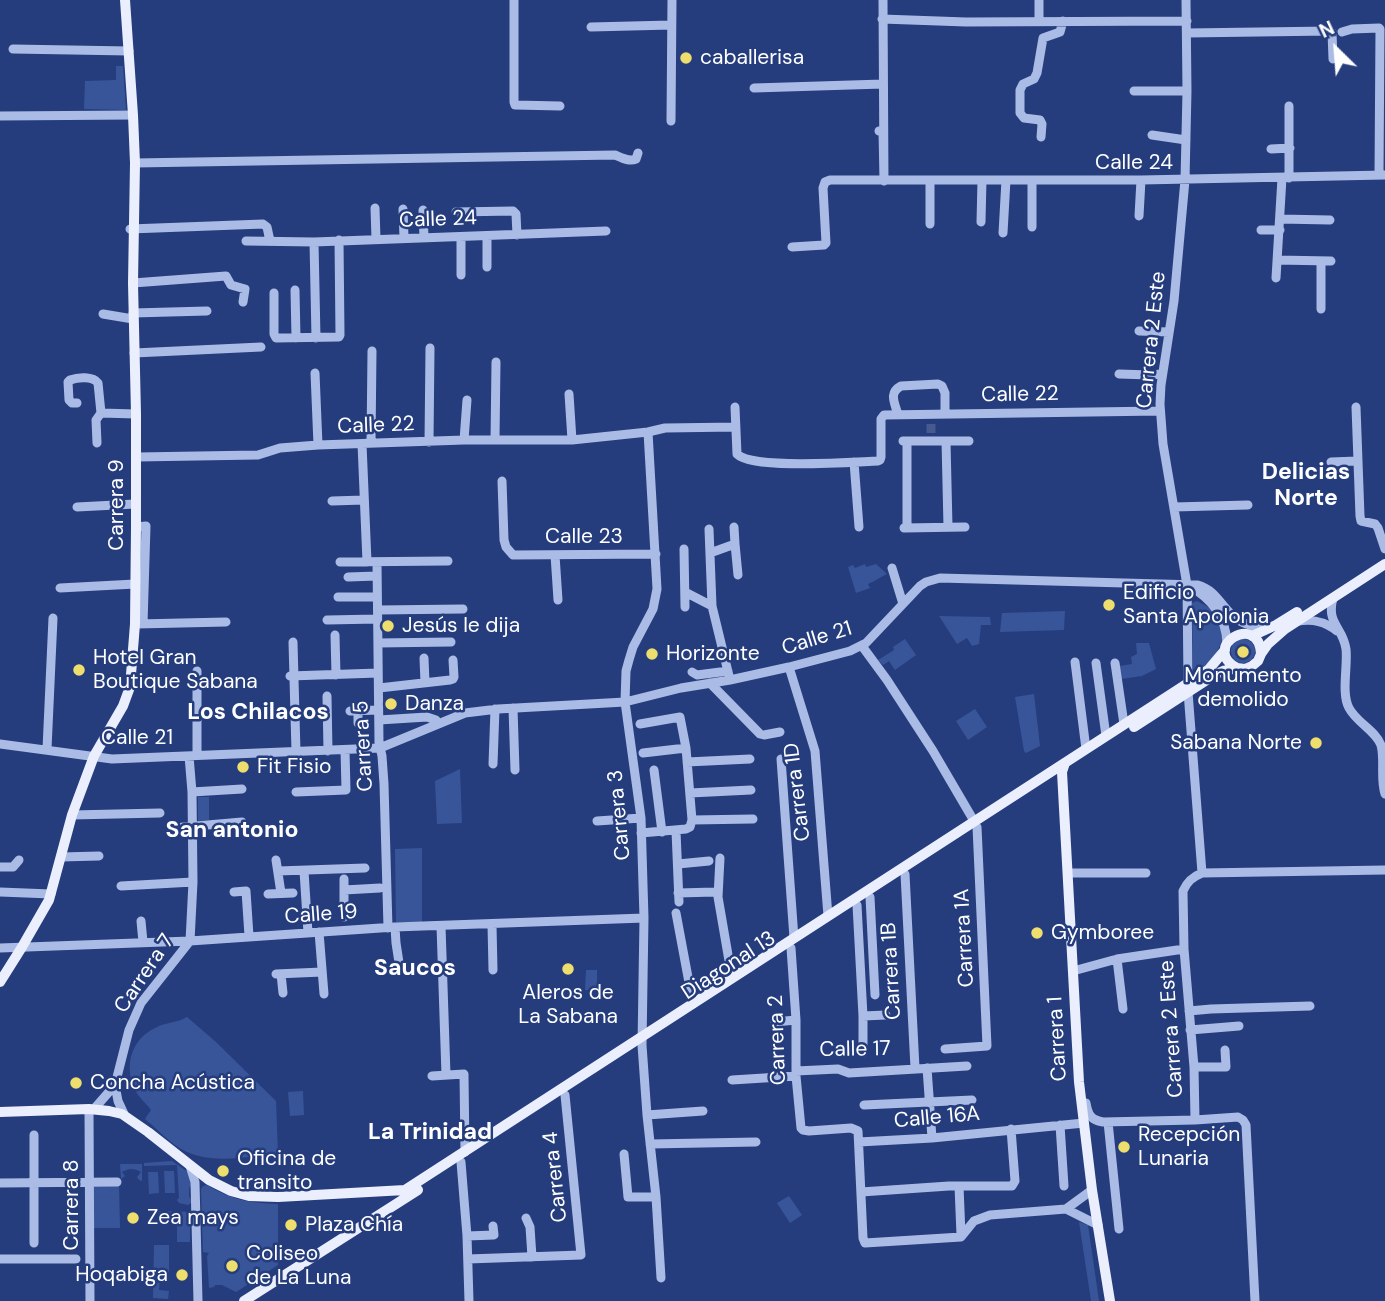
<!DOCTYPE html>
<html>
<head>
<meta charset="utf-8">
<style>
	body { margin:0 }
	#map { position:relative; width:1385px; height:1301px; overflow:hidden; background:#253d7d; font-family:"DM Sans",sans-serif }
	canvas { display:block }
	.north { position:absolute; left:1301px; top:14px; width:70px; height:70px; -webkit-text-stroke:5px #253d7d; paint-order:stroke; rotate:335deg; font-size:19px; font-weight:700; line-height:28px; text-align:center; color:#fff }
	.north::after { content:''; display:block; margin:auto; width:24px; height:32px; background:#fff; clip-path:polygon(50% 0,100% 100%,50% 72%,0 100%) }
</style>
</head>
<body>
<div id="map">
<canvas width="1385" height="1301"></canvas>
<div class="north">N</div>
</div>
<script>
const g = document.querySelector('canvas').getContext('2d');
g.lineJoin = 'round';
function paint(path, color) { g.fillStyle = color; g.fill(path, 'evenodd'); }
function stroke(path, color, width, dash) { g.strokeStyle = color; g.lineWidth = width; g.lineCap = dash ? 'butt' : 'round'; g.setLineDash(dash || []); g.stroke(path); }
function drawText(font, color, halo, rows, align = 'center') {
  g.font = font + ' "DM Sans",sans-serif'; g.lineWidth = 5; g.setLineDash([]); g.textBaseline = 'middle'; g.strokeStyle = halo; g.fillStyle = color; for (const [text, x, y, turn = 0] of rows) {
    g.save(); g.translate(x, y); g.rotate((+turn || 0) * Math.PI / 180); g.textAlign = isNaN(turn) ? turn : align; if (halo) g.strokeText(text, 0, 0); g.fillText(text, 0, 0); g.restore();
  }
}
paint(new Path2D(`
	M116,66H123L126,110L84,109L85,81L116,80Z
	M865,564L866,567L876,564L887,574C880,577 876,581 868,584L870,588L856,593L848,567L853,565L855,568Z
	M1197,601L1212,609L1222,630V640L1215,657L1198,671L1193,669L1192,603Z
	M1065,611L1064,630L1000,632L1002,613Z
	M939,616L990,617L991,625H981L979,644L972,646L967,638L957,644Z
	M1231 651a12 12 0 1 1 24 0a12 12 0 1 1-24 0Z
	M905,639L916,655L895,670L889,661L883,665L878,660L894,650L893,647Z
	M1136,643H1149L1156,669L1142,676L1121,679L1119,666L1132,664L1131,657L1137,654Z
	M1034,694L1040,746L1026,753L1024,751L1015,697Z
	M975,709L987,727L968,740L956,721Z
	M460,769L462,823L437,824L435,781Z
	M198,797H209V820L198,821Z
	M422,848V922H396L395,849Z
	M586,970H597V990H585Z
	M187,1017L216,1042L276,1101L278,1153C244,1157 205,1167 175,1145C164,1137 155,1127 145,1119L151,1110C146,1103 137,1096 134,1088C124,1064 132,1039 155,1028C166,1022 177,1023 187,1017Z
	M303,1091L304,1115L290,1116L288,1092Z
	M172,1161L191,1174L192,1185L189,1188V1196L192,1202L188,1205L179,1203L177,1200L179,1198L177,1165L144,1166V1163Z
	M120,1164H142V1181L139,1180L137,1177L141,1172C134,1168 129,1168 122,1172L125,1176L121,1179Z
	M164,1171H174L175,1193H165Z
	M148,1172H158L159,1193L149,1194Z
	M89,1182H119L120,1228H89Z
	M207,1185C232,1200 250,1203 278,1204V1265L258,1278L256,1277L255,1280L236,1292L222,1285H215L214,1287L209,1288L207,1256L209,1253L203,1252L201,1189L203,1186Z
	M789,1196L802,1215L790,1223L777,1203Z
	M158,1211L190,1212V1242H177V1215H158Z
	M1079,1222L1088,1225L1099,1301H1091Z
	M154,1245H169V1283H165V1279H160L159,1290L169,1291L168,1299L153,1298Z`), '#38559a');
stroke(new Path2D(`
	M931,424V436`), '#465a90', 9, [9, 4.5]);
stroke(new Path2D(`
	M514,0V102L515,105L560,106
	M1039,0V21
	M1186,0L1187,91L1185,180L1174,301L1161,385L1160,404L1163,444L1187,585L1188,682
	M882,19L966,22L1187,21
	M591,27L671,25
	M1342,32L1352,29L1379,28L1380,29L1379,175
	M1187,33L1330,31L1332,32L1333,59
	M13,49L129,51
	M754,88L883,84
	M1134,91H1187
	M1289,106V178
	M0,116L133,115
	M671,121L672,0
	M879,131H883L884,181L883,0
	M1152,135L1186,140
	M1041,137L1042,124L1040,120L1024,118L1020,113V90L1023,84L1034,79L1037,73L1043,38L1060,32L1063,21
	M1271,149L1290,148
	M135,163L615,155C622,158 629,162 636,159L638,153
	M930,180V224
	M1032,180V227
	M375,208L376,239
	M403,209L404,238
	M423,210L424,238
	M456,212L513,211L516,214L517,235
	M1139,216L1141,180
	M1280,219L1330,220
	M981,222L982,180
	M130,229L263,224L267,227L270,241
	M1261,230H1280
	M1003,233L1006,180
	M487,236V267
	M461,237V275
	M246,241L314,242L606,231
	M314,242L316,338
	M792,247L824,245L826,243L823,188L825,182L830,180H1141L1385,175
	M1277,260L1331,261
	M1276,278L1282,178
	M133,283L226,276L231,285L245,289L243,302
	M295,290L296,338
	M274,293V334L276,338L339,337L340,335L339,240
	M1321,309V261
	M133,313L207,311
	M103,314L133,319
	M1139,331L1169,332
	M134,353L261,347
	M315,373L318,445
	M1119,374L1150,375L1162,374
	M569,394L572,440
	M77,403H72L69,400L68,382L70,380C78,377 93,376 98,383L101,413L96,420L97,443
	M735,407L737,454C753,470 852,462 878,461L880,460L881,457V419L884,415L1160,411
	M1356,407L1360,516L1361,521L1375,524L1378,528L1385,549
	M101,413L136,414
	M898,415C895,403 888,393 901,386L938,384L942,386L945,393V414
	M648,432L657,589L653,609L633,647L629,660L626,671L625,702L641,818L644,918L642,1045L647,1115L656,1197L661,1278
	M464,440L467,400
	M495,440L496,362
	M903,441H969
	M907,441V528
	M946,441L948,527
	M429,442L430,348
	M371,443L372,351
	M362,444L367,562
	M137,457L258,455L280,448L318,445L464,440H572L648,432L665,428L736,427
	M854,462L859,527
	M1331,462L1357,461
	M502,481L504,540L506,547L513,555L656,554
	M332,501L364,500
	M77,507L135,504
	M1174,507L1248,505
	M136,527L146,526L143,624
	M904,528L965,527
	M709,529L712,606L730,680
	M735,544L738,575
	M684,549L685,607
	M710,553L735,544L734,527
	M555,555L558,600
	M340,562L448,561
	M377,562L379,743L382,756L384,784L388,928
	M892,568L903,604
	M348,577L377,576
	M1189,586C1211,598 1226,617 1227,643
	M60,588L135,584
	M685,592L712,606
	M338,597H377
	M1333,598C1326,624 1343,627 1346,649C1348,666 1341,693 1349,708C1357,723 1375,730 1381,745C1385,760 1380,778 1385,794
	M378,610L463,609
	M327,620L377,619
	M1298,621C1313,619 1325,621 1337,631
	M137,624L226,622
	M335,635L336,675
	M293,642L296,752
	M378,643L451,642
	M862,646L887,680L933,751L974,821
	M424,658L425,683
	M1075,662L1086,749
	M1096,663L1106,736
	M1115,663L1124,724
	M789,667L815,751L828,916
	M197,671V755
	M692,672L697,675L728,671
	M290,676L378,673
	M710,683L760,734L764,735L780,732
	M379,688L450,680L453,679L454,677L453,660
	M1188,692L1202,873
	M327,696L328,751
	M513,708L515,770
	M350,711L378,710
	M358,711V723
	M379,720L427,717L436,720L437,724
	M640,724L680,717L686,748L692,820L690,827L686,829L641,833
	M0,744L112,759L380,748L465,713L498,709L625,702L681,688L730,680L789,667L850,651L866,643L920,586L926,582L940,578L1198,585C1215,590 1220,604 1232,615C1242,625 1256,627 1269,628
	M47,749L53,618
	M643,753L686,748
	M781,759L794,938
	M687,762L750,759
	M493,764L495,709
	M654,770L662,832
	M192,792L242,789
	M296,792L346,790L345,750
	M690,793L751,790
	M72,815L160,813
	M692,820L753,819
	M597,821L641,818
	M173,828L242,822
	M676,831L679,902
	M61,857L99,856
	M720,858L718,897L732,978
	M276,860L281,893
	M678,864L709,861
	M0,867H13L19,860
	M278,871L365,868
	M304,871L308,933
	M1068,873H1146
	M905,874L915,1068
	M121,886L193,882
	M344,890L380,888
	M0,892L51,894
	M234,892L246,891L249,936
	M678,893L715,892
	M268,894L293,893
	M870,897L875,995
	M857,905L863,1016V1053
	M676,913L693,1004
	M344,917V879
	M141,921L143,942
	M492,925L493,970
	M441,926L446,1075
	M395,927L396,943L400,969
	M319,932L324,994
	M0,948L190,941L395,927L644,918
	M791,948L796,1020V1076L801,1128L803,1130L809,1131L851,1128L858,1131L863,1238L865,1243L961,1237L974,1221L990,1215L1066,1209L1098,1225
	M1117,959L1123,1009
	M1073,971L1117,959L1184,949
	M276,974L322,972
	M281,974L283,993
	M1189,1011L1211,1009L1310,1006
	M863,1016L886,1015
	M775,1022L796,1020
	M1190,1030L1239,1026
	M945,1049L987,1046L977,827
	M1194,1067H1226L1225,1050
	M927,1068L932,1138
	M796,1071L838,1069L849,1073L967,1066
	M432,1076L464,1074L465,1152
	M732,1080L796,1076
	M115,1085L118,1101L124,1114
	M1086,1103C1088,1115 1091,1120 1103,1122L1195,1120L1238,1117L1243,1120L1246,1125L1255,1301
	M864,1105L972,1100
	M89,1109L90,1301
	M94,1109L115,1085L129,1030L141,1003L190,941L193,882L192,792L189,756
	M647,1115L703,1111
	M1195,1120L1194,1067L1184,949L1183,891C1187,882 1192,877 1202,873L1385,870
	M1108,1122L1119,1229
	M1060,1125L1064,1186
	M34,1135V1243
	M859,1142L932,1138L1084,1123
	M650,1144L756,1142
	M624,1154L628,1197H656
	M461,1162L467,1236L469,1301
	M190,1166L195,1182L198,1301
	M0,1183L117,1182
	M959,1186L961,1235
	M861,1192L949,1186H1012L1015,1181L1011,1129
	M1066,1209L1092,1190
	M526,1218L530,1227L532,1257
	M467,1236L494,1235L493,1226
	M0,1259H76
	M468,1259L581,1255L565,1095`), '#aabbe5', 9);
stroke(new Path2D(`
	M1252,636L1276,625L1297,612
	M1237,668C1199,647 1259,611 1261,654
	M1134,727L1216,674L1223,671L1237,668L1245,669L1252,666L1258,661L1261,654L1268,644L1285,629L1385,564
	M1065,763L1062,772L1079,1082L1092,1190L1110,1301
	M0,982L22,947L49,900L72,815L94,756L123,706L130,687L135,624L136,527V414L133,283L135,163L133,115L125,0
	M0,1112L89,1109L109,1111L122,1114L148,1132L209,1180L231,1191L249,1196L278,1197L405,1190L1199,676L1209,669L1225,650
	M244,1301L418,1190`), '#eaeefd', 10);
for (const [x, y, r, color] of [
	[686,58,7,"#eede6e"],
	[1109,605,7,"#eede6e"],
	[388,626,7,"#eede6e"],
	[1243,652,7,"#eede6e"],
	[652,654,7,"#eede6e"],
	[79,670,7,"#eede6e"],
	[391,704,7,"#eede6e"],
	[1316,743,7,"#eede6e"],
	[243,767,7,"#eede6e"],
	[1037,933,7,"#eede6e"],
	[568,969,7,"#eede6e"],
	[76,1083,7,"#eede6e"],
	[1124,1147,7,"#eede6e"],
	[223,1171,7,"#eede6e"],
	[133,1218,7,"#eede6e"],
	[291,1225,7,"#eede6e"],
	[232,1266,7,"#eede6e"],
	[182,1275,7,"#eede6e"]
]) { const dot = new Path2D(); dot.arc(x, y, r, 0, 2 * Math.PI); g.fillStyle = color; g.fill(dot); stroke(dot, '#253d7d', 2.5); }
drawText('21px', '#fff', '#253d7d', [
	["caballerisa",700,58],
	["Edificio",1123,593],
	["Santa Apolonia",1123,617],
	["Jesús le dija",402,626],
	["Horizonte",666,654],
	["Hotel Gran",93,658],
	["Boutique Sabana",93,682],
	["Monumento",1243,676,"center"],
	["demolido",1243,700,"center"],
	["Danza",405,704],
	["Sabana Norte",1302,743,"right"],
	["Fit Fisio",257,767],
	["Gymboree",1051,933],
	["Aleros de",568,993,"center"],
	["La Sabana",568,1017,"center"],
	["Concha Acústica",90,1083],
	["Recepción",1138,1135],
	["Lunaria",1138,1159],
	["Oficina de",237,1159],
	["transito",237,1183],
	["Zea mays",147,1218],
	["Plaza Chía",305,1225],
	["Coliseo",246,1254],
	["de La Luna",246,1278],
	["Hoqabiga",168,1275,"right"]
], 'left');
drawText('21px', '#fff', '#253d7d', [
	["Calle 24",1134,163],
	["Calle 24",438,220,-2],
	["Carrera 2 Este",1152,340,-84],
	["Calle 22",1020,395,-1],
	["Calle 22",376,426,-2],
	["Carrera 9",117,505,-90],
	["Calle 23",584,537],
	["Calle 21",817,639,-17],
	["Calle 21",137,738],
	["Carrera 5",364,746,-93],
	["Carrera 1D",798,792,-97],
	["Carrera 3",620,815,-95],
	["Calle 19",321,915,-4],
	["Carrera 1A",965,938,-93],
	["Diagonal 13",729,966,-33],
	["Carrera 1B",892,971,-93],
	["Carrera 7",145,974,-56],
	["Carrera 2 Este",1172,1029,-94],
	["Carrera 1",1058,1039,-93],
	["Carrera 2",778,1040,-92],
	["Calle 17",855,1050,-1],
	["Calle 16A",937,1118,-5],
	["Carrera 4",556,1177,-96],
	["Carrera 8",72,1205,-90]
]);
drawText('bold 23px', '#fff', '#253d7d', [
	["Delicias",1306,473],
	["Norte",1306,499],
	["Los Chilacos",258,713],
	["San antonio",232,831],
	["Saucos",415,969],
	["La Trinidad",430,1133]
]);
</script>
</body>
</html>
